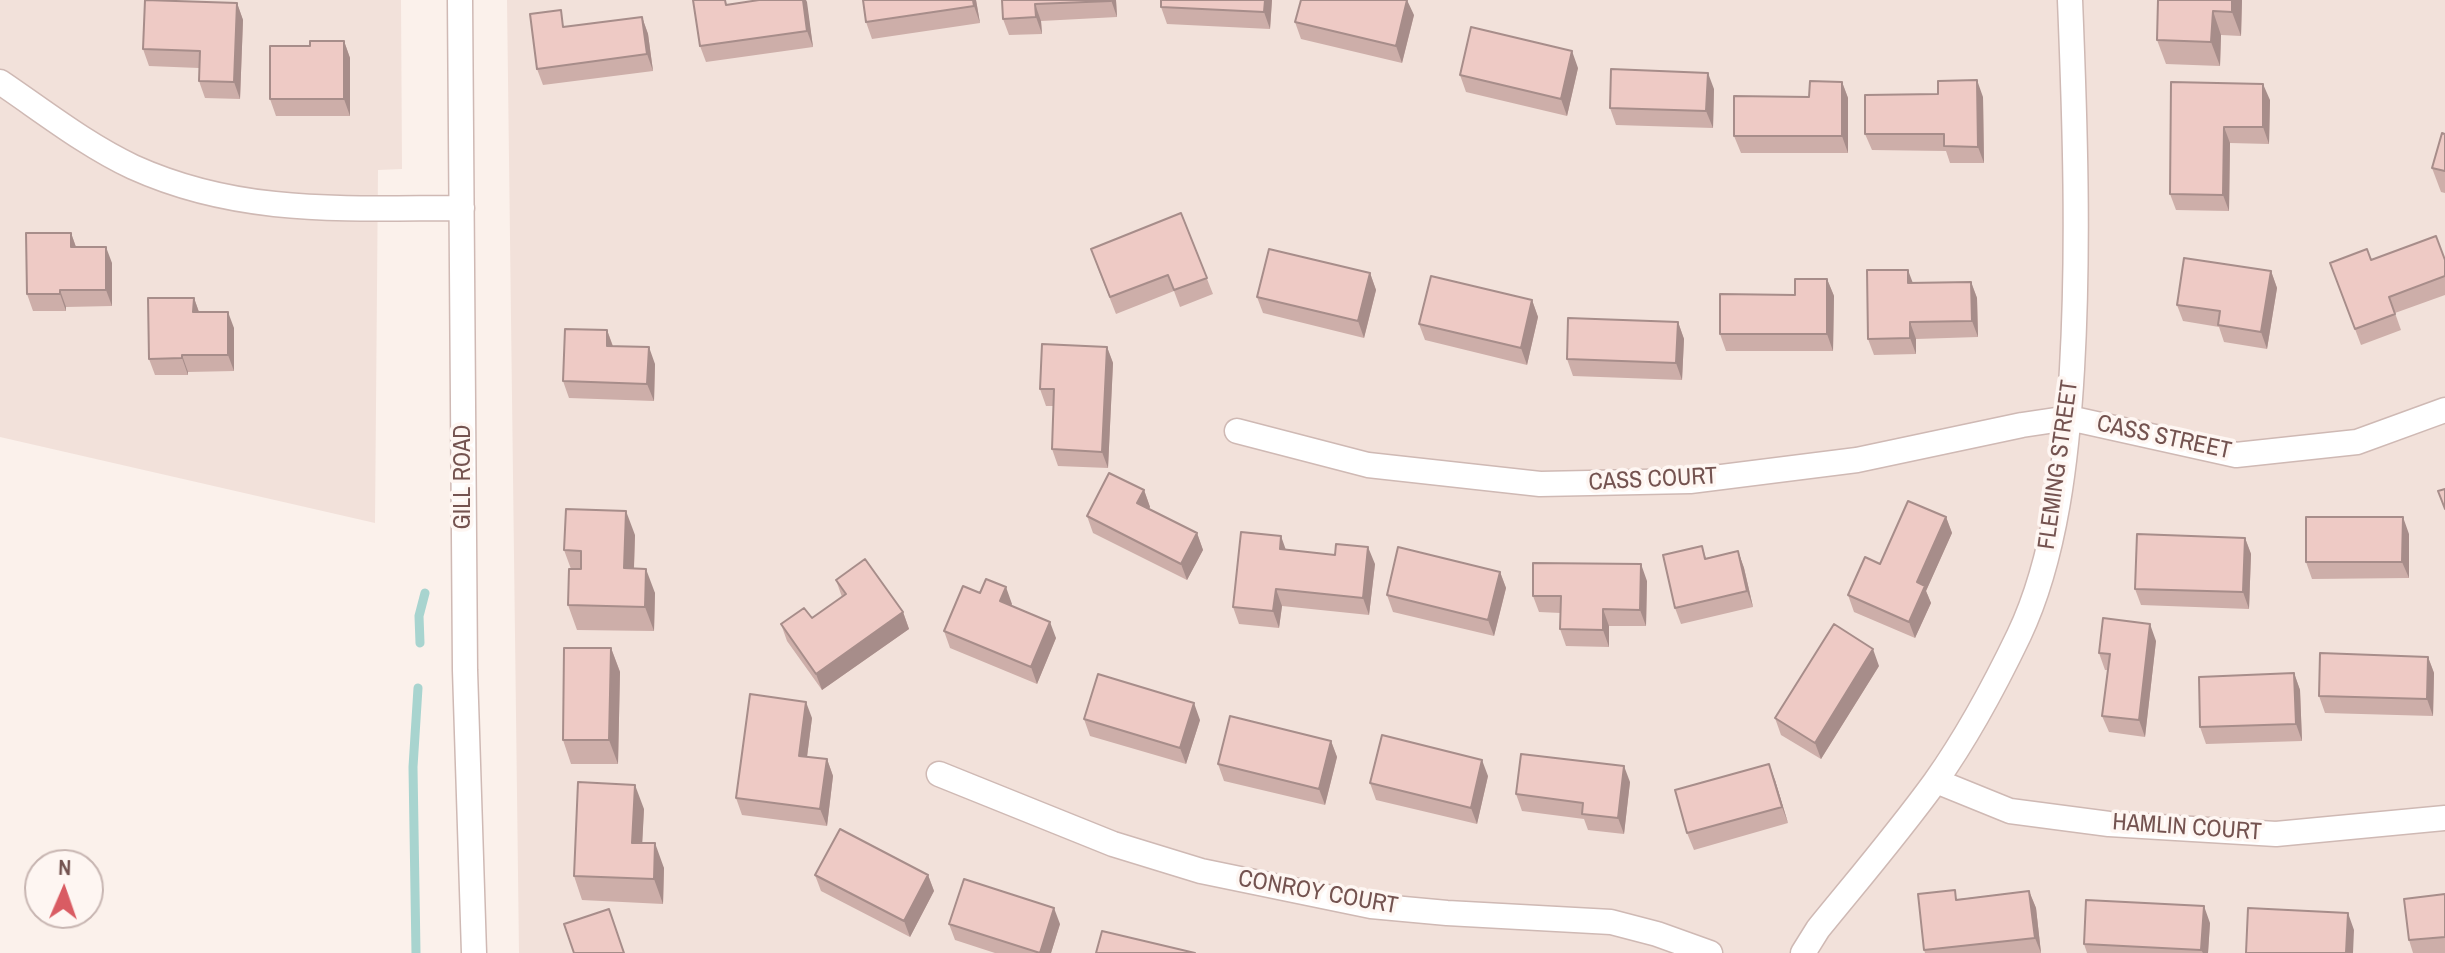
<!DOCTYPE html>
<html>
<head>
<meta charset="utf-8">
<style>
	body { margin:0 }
	#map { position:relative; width:2445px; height:953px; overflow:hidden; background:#fbf1eb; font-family:"Archivo Narrow",sans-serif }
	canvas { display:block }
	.north { position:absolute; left:24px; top:849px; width:80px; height:80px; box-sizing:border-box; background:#fef6f2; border:2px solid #c7b5b1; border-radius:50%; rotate:2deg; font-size:22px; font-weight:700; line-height:32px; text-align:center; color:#745350 }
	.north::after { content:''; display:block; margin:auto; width:28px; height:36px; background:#d95c63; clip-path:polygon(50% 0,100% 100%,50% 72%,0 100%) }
</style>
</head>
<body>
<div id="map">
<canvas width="2445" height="953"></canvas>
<div class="north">N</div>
</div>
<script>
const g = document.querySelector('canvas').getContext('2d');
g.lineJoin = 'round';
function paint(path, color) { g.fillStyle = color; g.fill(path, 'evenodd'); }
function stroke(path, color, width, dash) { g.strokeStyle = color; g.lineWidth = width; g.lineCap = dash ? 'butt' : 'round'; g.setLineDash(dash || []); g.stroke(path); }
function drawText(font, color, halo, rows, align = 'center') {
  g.font = font + ' "Archivo Narrow",sans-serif'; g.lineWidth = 7; g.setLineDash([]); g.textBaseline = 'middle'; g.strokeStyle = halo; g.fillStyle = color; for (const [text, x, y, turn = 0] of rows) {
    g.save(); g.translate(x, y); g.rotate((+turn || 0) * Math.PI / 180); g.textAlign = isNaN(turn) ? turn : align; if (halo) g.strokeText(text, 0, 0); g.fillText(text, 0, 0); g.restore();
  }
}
paint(new Path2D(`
	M0,0H401L402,169L378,170L375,523L0,437Z
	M507,0H2445V953H519Z`), '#f2e1da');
stroke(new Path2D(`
	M420,643L419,616L425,593
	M416,953L413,767L418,688`), '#a8d4cf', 9);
const street = new Path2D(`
	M460,0L465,670L474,953
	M0,82C43,111 86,145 133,167C241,216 347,208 462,208
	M1237,431L1368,465L1540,484L1690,481L1857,460L2022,425L2069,418L2236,455L2357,442L2445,410
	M939,774L1113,844L1201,871L1371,906L1447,913L1611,922L1657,934L1710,953
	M1936,781L2010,811L2109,824L2276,834L2445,818
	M1803,953L1818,929C1857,881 1898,833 1935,782C1967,737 1995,685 2019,635C2056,557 2067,455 2072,369C2079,246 2075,123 2070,0`);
stroke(street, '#cfb9b4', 27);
stroke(street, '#fff', 24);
paint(new Path2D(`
	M759,0H806L813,47L706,62L700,46L730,4Z
	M863,0H976L980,23L872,39L866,22Z
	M1002,0H1116L1117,17L1041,21L1042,34L1009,35L1003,19Z
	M1272,0L1270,29L1167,24L1161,7Z
	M2158,0H2242L2241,36L2221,35L2220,66L2166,64L2157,40Z
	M237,3L243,20L240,99L205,98L199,81V68L149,66L143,49Z
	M1414,15L1402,63L1301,39L1295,22Z
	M642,17L648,34L653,71L543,85L537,69L567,27Z
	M344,41L350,58V116H276L270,99L310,46Z
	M1578,68L1567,116L1466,92L1460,75Z
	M1842,82L1848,98V153H1741L1734,136L1809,97Z
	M2171,82L2270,100L2269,144L2230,143L2229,211L2176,210L2170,194Z
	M1714,89L1713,128L1616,125L1610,108Z
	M1983,97L1984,163H1950L1946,151L1872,150L1865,134Z
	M2445,134V193L2441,192L2432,168Z
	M1181,213L1213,294L1180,307L1174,291L1116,314L1097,266Z
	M71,233L76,247L112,263V306L66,307V311H33L27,294Z
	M2371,260H2445V295L2395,313L2401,330L2361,345L2330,263Z
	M2271,271L2277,288L2267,349L2224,342L2219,327L2183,321L2177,305Z
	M1370,273L1376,290L1364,338L1263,313L1257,297Z
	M1827,279L1834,296L1833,351H1726L1720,334Z
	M1971,282L1977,298L1978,337L1916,339V354L1874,355L1868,339L1913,283Z
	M194,298L199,312L234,328V371L188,372V375H155L149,359Z
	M1532,300L1538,317L1527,365L1425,340L1419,324Z
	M1678,322L1684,339L1682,380L1573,376L1567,359Z
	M607,330L613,346L655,364L654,401L569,398L563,381Z
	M1107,347L1113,363L1108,468L1058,466L1052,449L1054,406H1046L1040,389Z
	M1144,490L1150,507L1149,509L1197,533L1203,550L1187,580L1093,533L1087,516Z
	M1946,517L1952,533L1926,591L1931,603L1915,638L1854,612L1848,595L1880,564Z
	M2409,534V578L2312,579L2306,562Z
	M635,535L634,569L655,593L654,631L577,630L568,605L571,569L564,550Z
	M2245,538L2251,554L2249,609L2141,605L2135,589Z
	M1702,546L1706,558L1738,551L1744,568L1753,607L1681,624L1675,608Z
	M1285,549L1375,564L1369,615L1282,606L1279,628L1239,624L1233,607Z
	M1500,572L1506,588L1494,636L1393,612L1387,595Z
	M836,580L903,612L909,629L822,690L787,641L781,624L812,618L842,597Z
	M1647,581L1646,626H1609V647L1566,646L1560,629L1561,613L1539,612L1533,596Z
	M980,593L1012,604L1011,605L1056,638L1037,684L950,648L944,631Z
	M2156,641L2145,737L2109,732L2102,716L2108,670H2105L2099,653Z
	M611,648L620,672L618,764H571L563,740Z
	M2428,657L2434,673L2433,716L2325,713L2319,696Z
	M1879,666L1821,759L1781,735L1775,718Z
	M2294,673L2300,690L2302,741L2206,744L2200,727Z
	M812,718L807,757L827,759L833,776L827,826L742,815L736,798Z
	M1084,719L1200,720L1186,764L1090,736Z
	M1331,741L1337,757L1325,805L1224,781L1218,764Z
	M1488,776L1477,824L1376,800L1370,783Z
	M1775,780L1788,823L1694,850L1687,833Z
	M1630,782L1624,834L1588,830L1584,819L1522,811L1516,794Z
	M644,809L642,843L664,868L663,904L582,900L574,876Z
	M815,875H928L934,891L910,937L821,891Z
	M2029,891L2036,908L2041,953H1925L1924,950L1959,899Z
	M2445,894V953H2413L2409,940Z
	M2210,923L2208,953H2087L2084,944Z
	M949,924H1060L1051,953H995L955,940Z`), '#cdaea9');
paint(new Path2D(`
	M803,0H806L807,2L813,47L807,31Z
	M973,0H976L980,23L974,6Z
	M1111,0H1116L1117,17Z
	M1265,0H1272L1270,29L1264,12Z
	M1407,0L1414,15L1402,63L1396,46Z
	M2232,0H2242L2241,36L2232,12Z
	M237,3L243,20L240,99L234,82Z
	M1035,4L1041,21L1042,34L1036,17Z
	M2213,11L2221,35L2220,66L2211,42Z
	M642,17L648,34L653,71L647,54Z
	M344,41L350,58V116L344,99Z
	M1572,51L1578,68L1567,116L1561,99Z
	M1708,73L1714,89L1713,128L1706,111Z
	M1977,80L1983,97L1984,163L1978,147Z
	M1842,82L1848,98V153L1842,136Z
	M2263,84L2270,100L2269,144L2263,127Z
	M2224,127L2230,143L2229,211L2223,195Z
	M71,233L77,250L71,247Z
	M106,247L112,263V306L106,290Z
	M1908,270L1914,286L1908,283Z
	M2271,271L2277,288L2267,349L2261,332Z
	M1370,273L1376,290L1364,338L1358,321Z
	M1827,279L1834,296L1833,351L1827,334Z
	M1971,282L1977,298L1978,337L1972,321Z
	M60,290L66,307V311L60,294Z
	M194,298L200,315L193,312Z
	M1532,300L1538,317L1527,365L1521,348Z
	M228,312L234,328V371L228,355Z
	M1678,322L1684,339L1682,380L1676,363Z
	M1910,322L1916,339V354L1910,338Z
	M607,330L613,347L607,346Z
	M649,347L655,364L654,401L647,384Z
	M1107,347L1113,363L1108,468L1102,452Z
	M182,355L188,372V375L182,358Z
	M1144,490L1150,507L1143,520L1137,503Z
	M626,511L635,535L633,593L624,568Z
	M1946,517L1952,533L1926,591L1931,603L1915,638L1909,622L1917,582Z
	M2403,517L2409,534V578L2402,562Z
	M1197,533L1203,550L1187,580L1181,564Z
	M1281,536L1287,553L1280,549Z
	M2245,538L2251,554L2249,609L2243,592Z
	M1368,547L1375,564L1369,615L1363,598Z
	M1738,551L1744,568L1753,607L1747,591Z
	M1641,564L1647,581L1646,626L1640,610Z
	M646,569L655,593L654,631L645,607Z
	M1500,572L1506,588L1494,636L1488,620Z
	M1006,587L1012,604L1006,617L1000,601Z
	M1276,589L1282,606L1279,628L1273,611Z
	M1603,609L1609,626V647L1603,630Z
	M903,612L909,629L822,690L816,674Z
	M1050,622L1056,638L1037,684L1031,667Z
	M2150,624L2156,641L2145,737L2139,720Z
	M611,648L620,672L618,764L609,740Z
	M1873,649L1879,666L1821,759L1815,743Z
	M2428,657L2434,673L2433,716L2427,699Z
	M2294,673L2300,690L2302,741L2296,724Z
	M806,702L812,718L805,772L799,756Z
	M1194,703L1200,720L1186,764L1180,748Z
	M1331,741L1337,757L1325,805L1319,789Z
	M827,759L833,776L827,826L820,809Z
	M1482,760L1488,776L1477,824L1471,808Z
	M1769,764L1775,780L1788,823L1782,807Z
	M1624,766L1630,782L1624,834L1618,818Z
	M635,785L644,809L641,867L632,843Z
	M655,843L664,868L663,904L654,879Z
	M928,875L934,891L910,937L904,921Z
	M2029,891L2036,908L2041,953L2035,938Z
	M2204,906L2210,923L2208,953H2203L2201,950Z
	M1054,908L1060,924L1051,953H1040Z
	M2348,913L2354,930L2353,953H2346Z`), '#a78d8a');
const building = new Path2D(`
	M145,0L237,3L234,82L199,81L200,51L143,49Z
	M693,0H725L726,5L759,0H803L807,31L700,46Z
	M863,0H973L974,6L866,22Z
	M1002,0H1111V1L1035,4L1036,17L1003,19Z
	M1161,0H1265L1264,12L1161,7Z
	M1301,0H1407L1396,46L1295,22Z
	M2158,0H2232V12L2213,11L2211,42L2157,40Z
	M561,10L563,27L642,17L647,54L537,69L530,14Z
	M1471,27L1572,51L1561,99L1460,75Z
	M310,41H344V99H270V46H310Z
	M1611,69L1708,73L1706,111L1610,108Z
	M1977,80L1978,147L1944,146V134H1865V95L1938,94V81Z
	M1810,81L1842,82V136H1734V96L1809,97Z
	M2171,82L2263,84V127H2224L2223,195L2170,194Z
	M2442,133L2445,134V171L2432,168Z
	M1181,213L1207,278L1174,290L1168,275L1110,297L1091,249Z
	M26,233H71V247H106V290H60V294H27Z
	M2436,236L2445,260V276L2389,297L2395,314L2355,329L2330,263L2367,249L2371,260Z
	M1269,249L1370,273L1358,321L1257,297Z
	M2184,258L2271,271L2261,332L2218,325L2220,311L2177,305Z
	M1867,270H1908V283L1971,282L1972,321L1910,322V338L1868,339Z
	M1431,276L1532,300L1521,348L1419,324Z
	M1795,279H1827V334H1720V294L1795,295Z
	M148,298H194L193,312H228V355H182V358L149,359Z
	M1568,318L1678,322L1676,363L1567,359Z
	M565,329L607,330V346L649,347L647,384L563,381Z
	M1042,344L1107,347L1102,452L1052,449L1054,389H1040Z
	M1109,473L1144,490L1137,503L1197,533L1181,564L1087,516Z
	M2445,489V509L2438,491Z
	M1908,501L1946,517L1917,582L1925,586L1909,622L1848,595L1865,557L1880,564Z
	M566,509L626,511L624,568L646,569L645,607L568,605L569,569H581V551L564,550Z
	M2306,517H2403L2402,562H2306Z
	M1241,532L1281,536L1280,549L1335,555L1336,544L1368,547L1363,598L1276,589L1273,611L1233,607Z
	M2137,534L2245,538L2243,592L2135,589Z
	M1702,546L1705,559L1738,551L1747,591L1675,608L1663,555Z
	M1398,547L1500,572L1488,620L1387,595Z
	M865,559L903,612L816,674L781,624L804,608L812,618L846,594L836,580Z
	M1533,563L1641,564L1640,610L1603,609V630L1560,629L1561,596H1533Z
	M986,579L1006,587L1000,601L1050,622L1031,667L944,631L963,586L980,593Z
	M2103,618L2150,624L2139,720L2102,716L2110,654L2099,653Z
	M1834,624L1873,649L1815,743L1775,718Z
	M564,648H611L609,740H563Z
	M2320,653L2428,657L2427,699L2319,696Z
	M2294,673L2296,724L2200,727L2199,677Z
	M1098,674L1194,703L1180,748L1084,719Z
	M750,694L806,702L799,756L827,759L820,809L736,798Z
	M1230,716L1331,741L1319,789L1218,764Z
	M1382,735L1482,760L1471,808L1370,783Z
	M1521,754L1624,766L1618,818L1582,814L1583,803L1516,794Z
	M1769,764L1782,807L1687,833L1675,790Z
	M578,782L635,785L632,843H655L654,879L574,876Z
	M840,829L928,875L904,921L815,875Z
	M964,879L1054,908L1040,953L949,924Z
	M1955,890L1956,900L2029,891L2035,938L1924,950L1918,894Z
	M2445,894V937L2409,940L2404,899Z
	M2086,900L2204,906L2201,950L2084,944Z
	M2248,908L2348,913L2346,953H2246Z
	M609,909L624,953H574L564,924Z
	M1102,931L1195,953H1096Z`);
paint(building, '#eecac5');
stroke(building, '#a78d8a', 2);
drawText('24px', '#745350', '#fef6f2', [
	["CASS STREET",2164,438,12],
	["FLEMING STREET",2059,465,-82],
	["GILL ROAD",464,477,-90],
	["CASS COURT",1653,480,-3],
	["HAMLIN COURT",2187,828,4],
	["CONROY COURT",1318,893,10]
]);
</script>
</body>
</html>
